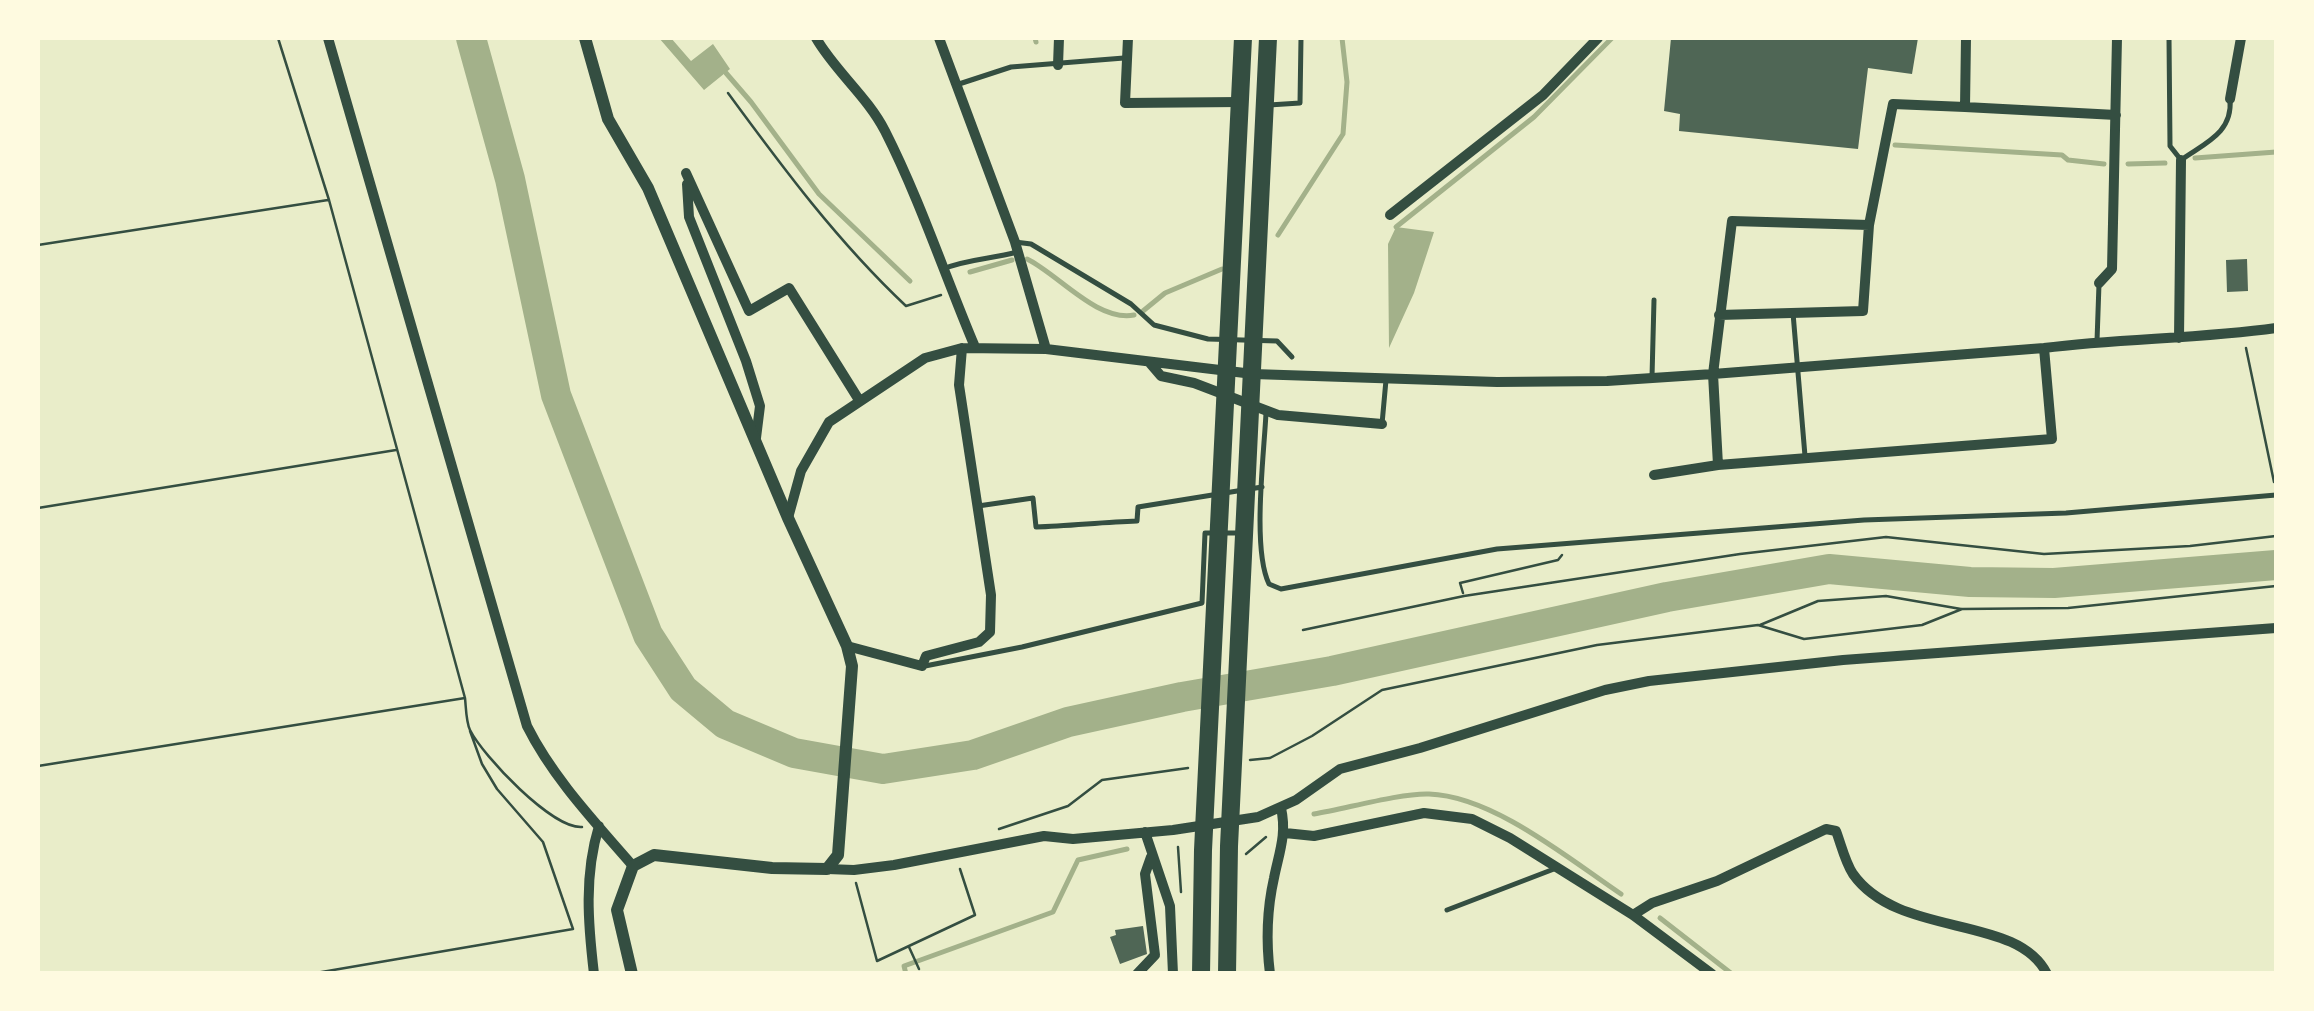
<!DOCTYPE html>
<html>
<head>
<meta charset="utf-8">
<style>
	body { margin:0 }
	#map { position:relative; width:2314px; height:1011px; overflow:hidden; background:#e9edc9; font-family:"Alegreya Sans",sans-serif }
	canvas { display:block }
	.frame { position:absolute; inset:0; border:40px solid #fefae0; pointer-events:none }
</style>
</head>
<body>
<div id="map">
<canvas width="2314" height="1011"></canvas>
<div class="frame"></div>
</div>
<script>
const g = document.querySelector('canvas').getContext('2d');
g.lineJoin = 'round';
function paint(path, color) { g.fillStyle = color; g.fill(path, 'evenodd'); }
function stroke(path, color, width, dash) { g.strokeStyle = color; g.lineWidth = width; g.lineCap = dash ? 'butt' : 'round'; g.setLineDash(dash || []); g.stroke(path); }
paint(new Path2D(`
	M659,38H671L691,61L713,44L730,69L704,90Z
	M1396,227L1434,232L1414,293L1389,348L1388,244Z`), '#a3b18a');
stroke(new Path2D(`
	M1035,38L1036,42
	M726,73L751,102L819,194L910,281
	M1895,145L2062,155L2068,160L2104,164
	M2195,158L2276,152
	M2128,164L2165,163
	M1396,227L1534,117L1612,38
	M1278,235L1343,134L1347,82L1342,38
	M1027,259C1058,274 1097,322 1134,315
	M970,272L1012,260
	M1143,311L1165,293L1222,269
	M1314,814C1345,809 1400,793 1429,794C1493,796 1569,859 1621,894
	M1660,918L1732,974
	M906,974L904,966L1053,912L1078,860L1127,849`), '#a3b18a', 5);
stroke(new Path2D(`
	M471,38L510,179L556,395L648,635L683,689L725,724L794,753L883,769L973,755L1068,722L1182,697L1332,671L1667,597L1829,569L1970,582L2054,583L2276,565`), '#a3b18a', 30);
paint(new Path2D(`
	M1671,38H1918L1912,74L1868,68L1858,149L1679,131L1680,114L1664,111Z
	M2247,259L2248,291L2227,292L2226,260Z
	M1143,926L1147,954L1120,964L1110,937L1116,935L1115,930Z`), '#4f6655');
stroke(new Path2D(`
	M278,38L329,200L465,698
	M728,93C783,168 838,242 906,306L941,295
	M38,245L328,200
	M2246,348L2274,482
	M38,508L396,450
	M1463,593L1460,583L1558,560L1562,555
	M1760,625L1818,601L1886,596L1961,609
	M1303,630L1464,596L1740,554L1886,537L2044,554L2190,546L2276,536
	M1250,760L1270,758L1312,736L1382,690L1597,645L1758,625L1804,639L1922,625L1962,609L2068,608L2276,586
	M38,766L465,698C466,707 466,722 470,730C483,756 552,829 582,827
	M999,829L1068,806L1102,780L1188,768
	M1178,847L1181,892
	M1246,854L1266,837
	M856,883L877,961L975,915L960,869
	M909,947L919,969
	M310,974L573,929L543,842L497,789L482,764L470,731`), '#344e41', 2.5);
stroke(new Path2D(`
	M2169,38L2170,146L2181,160C2205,143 2233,133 2230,99
	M959,84L1011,67L1124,58
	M1269,105L1300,103L1301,38
	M1015,242L1031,244L1131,304L1154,325L1208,339L1277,341L1292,357
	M943,269C967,259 992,259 1017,252
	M1793,313L1805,456
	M2097,341L2099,284
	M1652,377L1654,300
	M1266,413C1264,455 1252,549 1269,584L1281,589L1497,549L1864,520L2066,513L2276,495
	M1382,424L1386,380
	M978,506L1033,498L1036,527C1070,526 1103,522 1137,521L1138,507L1262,487
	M925,666L1022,647L1202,603L1205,533H1240
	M1447,910L1554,869`), '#344e41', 5);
stroke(new Path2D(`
	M328,38L527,726C553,778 595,822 633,866
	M816,38C835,71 867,96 885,131C920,200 945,276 975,347
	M939,38L1015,242L1046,349
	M1128,38L1125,103L1240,102
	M1966,38L1965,107L1893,104L1869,225L1732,221L1713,374L1718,465L2052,439L2044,348
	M1058,65L1059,38
	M2230,99L2241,38
	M1965,107L2116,115
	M686,173L749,311L789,288L859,400
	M687,184L689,217L746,361L760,406L756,438
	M1390,215L1543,95L1598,38
	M2099,283L2112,269L2117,38
	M1719,315L1863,311L1869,225
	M2179,338L2181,160
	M1149,362L1161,376L1194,383L1278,415L1382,424
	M1654,475L1718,465
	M788,518L801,471L829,422L925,358L962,348L1046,349L1253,374L1497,382L1607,381L1713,374L2044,348C2122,338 2199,339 2276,328
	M847,646L922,666L926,656L979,642L990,632L991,595L959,385L962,348
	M1145,832L1170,906L1173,974
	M1285,833L1314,836L1424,813L1472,819L1510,838L1633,915L1712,974
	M827,869L854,870L894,865L1044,836L1073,839L1173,830L1258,817L1296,800L1340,769L1420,748L1605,690L1649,681L1843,660L2276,628
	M1633,915L1652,903L1717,881L1826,829L1836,831C1841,844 1845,862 1853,874C1899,939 2017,913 2047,974
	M594,974C588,923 584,875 599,826
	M1137,974L1155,955L1145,874L1151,857
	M1270,974C1266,942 1267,909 1274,878C1279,853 1287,834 1281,808`), '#344e41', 10);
stroke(new Path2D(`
	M585,38L608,119L648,188L788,518L847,646L852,666L838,855L827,869L772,868L654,855L633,866L617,910L632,974`), '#344e41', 12);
stroke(new Path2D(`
	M1201,974L1203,850L1243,38
	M1227,974L1229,846L1268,38`), '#344e41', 18);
</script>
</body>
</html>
